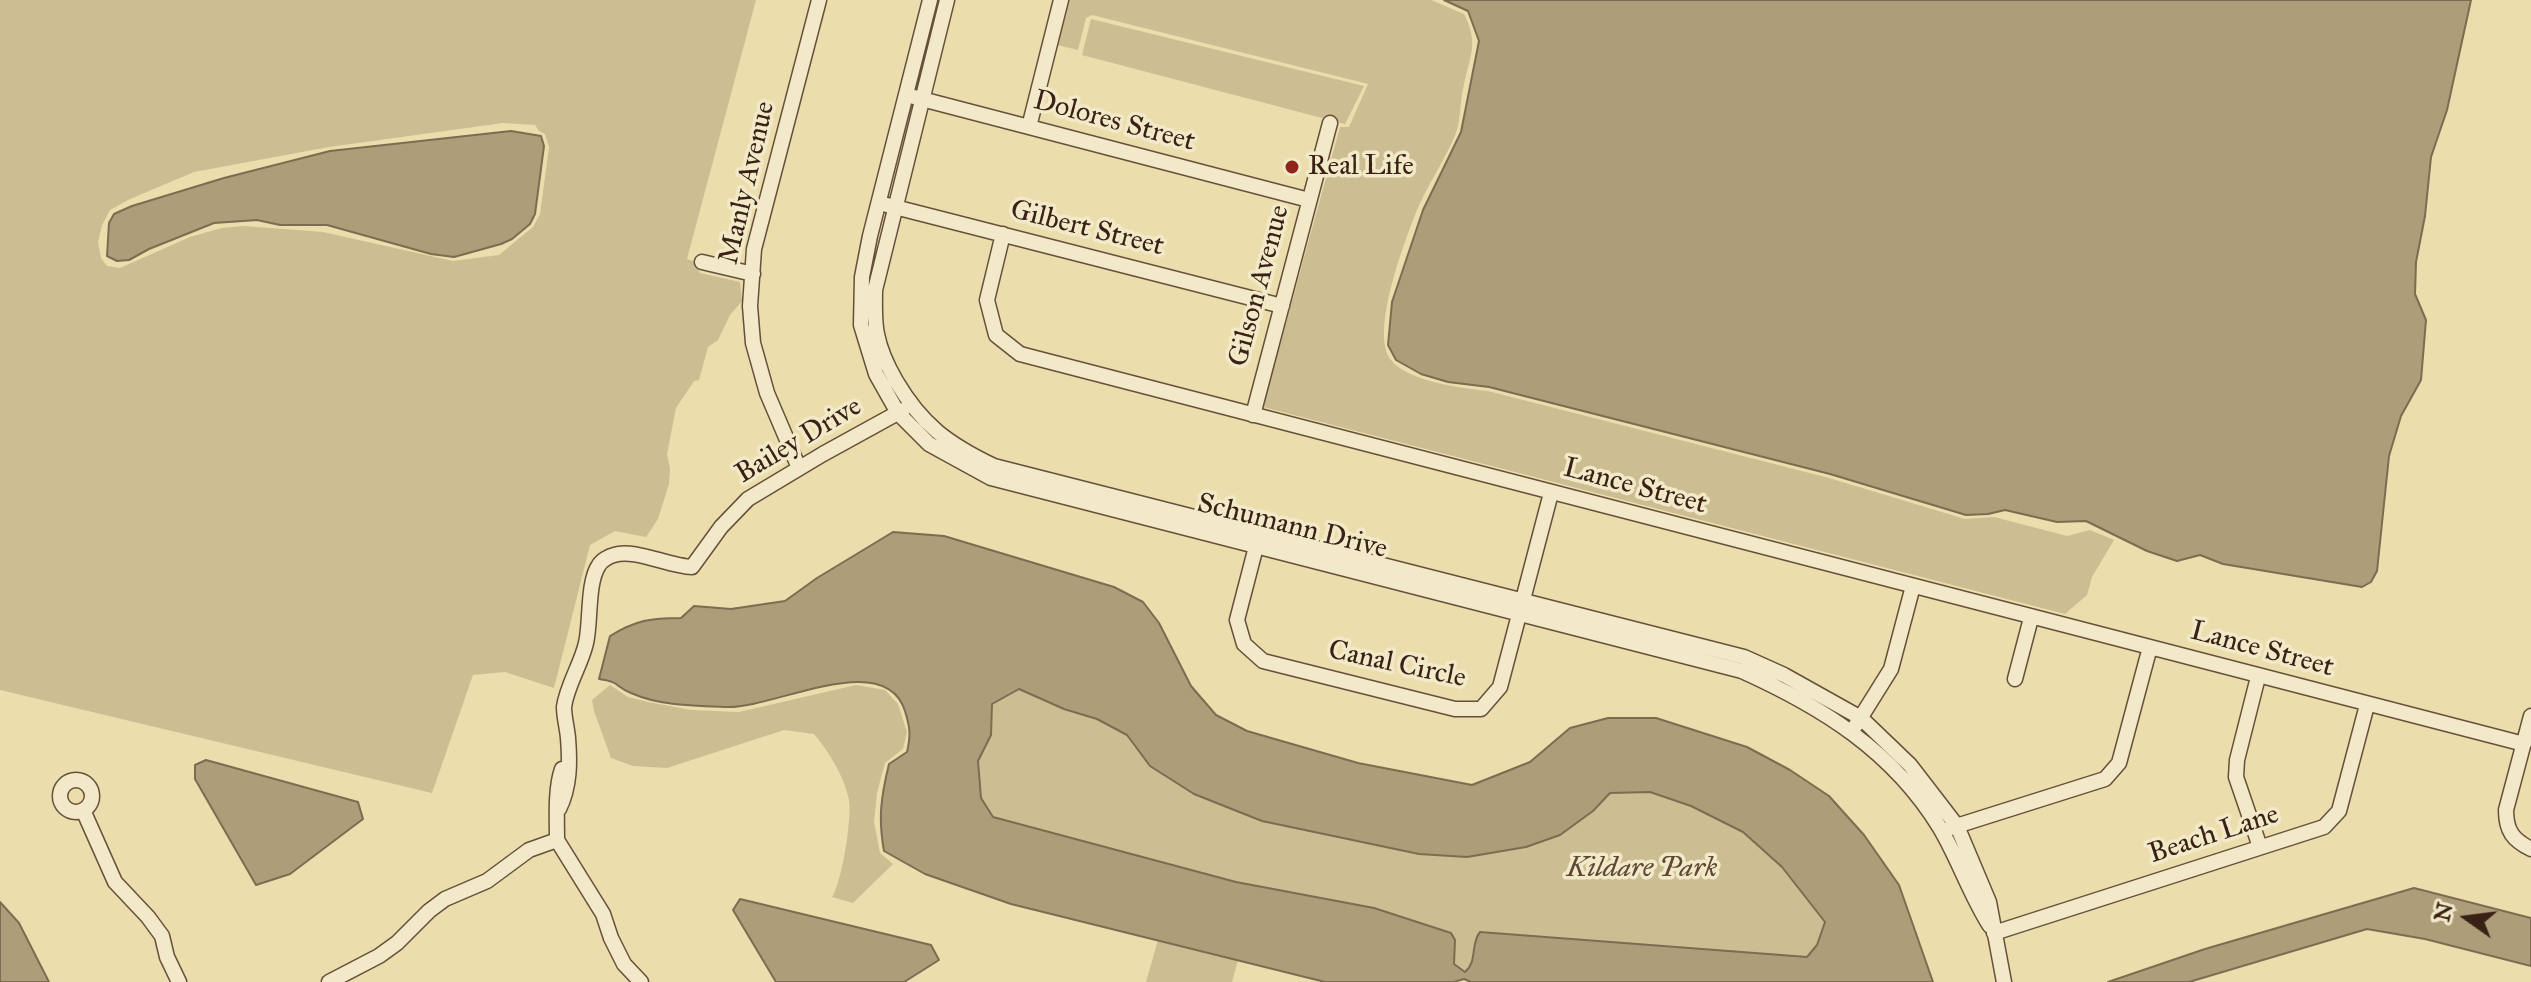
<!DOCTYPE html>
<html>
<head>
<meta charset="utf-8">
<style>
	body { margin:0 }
	#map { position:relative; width:2531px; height:982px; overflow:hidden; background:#ebddac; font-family:"IM FELL Great Primer",serif }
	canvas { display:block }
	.north { position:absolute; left:2427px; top:878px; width:80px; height:80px; -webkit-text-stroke:6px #f2e9c9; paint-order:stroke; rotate:284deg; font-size:22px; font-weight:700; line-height:32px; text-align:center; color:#392115 }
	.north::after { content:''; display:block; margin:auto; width:28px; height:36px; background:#392115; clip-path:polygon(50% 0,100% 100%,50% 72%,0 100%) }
</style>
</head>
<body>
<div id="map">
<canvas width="2531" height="982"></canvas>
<div class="north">N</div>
</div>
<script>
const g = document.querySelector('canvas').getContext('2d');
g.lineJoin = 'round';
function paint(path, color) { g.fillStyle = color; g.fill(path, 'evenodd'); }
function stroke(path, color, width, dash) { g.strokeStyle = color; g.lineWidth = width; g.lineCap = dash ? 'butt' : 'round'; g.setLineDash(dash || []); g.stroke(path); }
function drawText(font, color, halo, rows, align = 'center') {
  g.font = font + ' "IM FELL Great Primer",serif'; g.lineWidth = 7; g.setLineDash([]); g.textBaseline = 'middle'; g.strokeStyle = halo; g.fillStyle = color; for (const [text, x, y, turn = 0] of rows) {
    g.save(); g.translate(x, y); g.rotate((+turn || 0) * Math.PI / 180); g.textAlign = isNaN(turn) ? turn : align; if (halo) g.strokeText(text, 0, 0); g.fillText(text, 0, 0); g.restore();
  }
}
paint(new Path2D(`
	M0,0H756L687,259L695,262L700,273L740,282L742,301L730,315L718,340L708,347L699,380L694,381L676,408L667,454L670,469L669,484L658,519L646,537L615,531L590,545L554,688L505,672L473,675L432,793L0,690ZM503,123L535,125L539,131L545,134L549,147L540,214L533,227L499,255L453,261L323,232L243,226L222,228L190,237L120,268L107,266L101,258L98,242L102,225L110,210L130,199L194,172L329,147Z
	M1068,0H1431L1464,14C1479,42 1470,56 1464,84C1460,100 1461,118 1456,133C1445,161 1426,186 1415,215C1403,246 1370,333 1391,360C1408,382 1463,388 1488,391L1829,478L1965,519L1994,517L2067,536L2090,530L2114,540L2092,577L2087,595L2065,614L1263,407L1340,127H1349L1368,84L1092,15L1086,18L1078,50L1057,45Z
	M1091,19L1364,86L1345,124L1082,55Z
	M610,685L628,697L648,702L691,710L739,712L856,685L885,690L898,704L907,732L903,749L885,763L877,793L874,822L880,853L893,864L853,903L832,897C842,882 852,818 849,800C844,776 829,752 814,734L784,730L667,768L633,766L611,758L594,711L592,700Z
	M1019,689L1064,709L1097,719L1127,735L1150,766L1194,794L1262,821L1419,854L1467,857L1593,811L1610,792H1650L1691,806L1743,832L1782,867L1825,922L1817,945L1808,957L1480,932C1471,945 1478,961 1465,972L1454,964L1455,940L1451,933L1374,908L1236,882L993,817L981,798L978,761L991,735L992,704Z
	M1158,940L1238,960L1232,982H1146Z`), '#cdbd92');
const water = new Path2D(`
	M1444,0H2471L2447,110L2431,157L2425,216L2416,262L2415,294L2426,320L2421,380L2401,416L2389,456L2377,571L2371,582L2362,587L2223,564L2200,555L2177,561L2147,551L2086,521L2057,522L2005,510L1988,514L1966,515L1830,474L1489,387L1448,382L1421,374L1396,360L1388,345L1392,302L1423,210L1461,132L1479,41L1468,11Z
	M511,131L541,136L544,146L535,214L530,224L512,239L501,244L454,257L431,254L327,225H280L257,220L214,223L149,249L129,260L117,261L107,256L109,223L114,214L132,206L224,178L330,151Z
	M893,532L944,536L1114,587L1143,602L1159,623L1191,686L1216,715L1247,731L1358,763L1472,785L1530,762L1570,728L1608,718H1656L1747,747L1790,770L1829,796L1864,835L1899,885L1933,982H1471L1464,979L1454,982H1325L1011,904L925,874L884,851C878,818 881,797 889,764L907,752C911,735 910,727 905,711C885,647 773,709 727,707C696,706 660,706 631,693C615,687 621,682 599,679L610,636C636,620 651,618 681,618L694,606L731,609L785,601L817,578ZM1019,689L1064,709L1097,719L1127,735L1150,766L1194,794L1262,821L1419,854L1467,857L1526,847L1560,835L1593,811L1610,793L1650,792L1691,806L1743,832L1782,867L1825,922L1817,945L1807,957L1480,932C1470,944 1478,961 1465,972L1454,964L1455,940L1451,933L1374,908L1236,882L993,817L981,798L978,761L991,735L992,704Z
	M206,760L358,802L363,819L290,874L256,885L195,779V765Z
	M2414,888L2531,918V966L2425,939L2367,929L2189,982H2108L2205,949Z
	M740,899L931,945L939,960L904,982H776L733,910Z
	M0,902L19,923L49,982H0Z`);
paint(water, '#ae9d79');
stroke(water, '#7f6b51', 2);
const minor = new Path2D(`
	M930,0L870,236L862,277L861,325L876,374L898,413L929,444L991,478L1742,671C1822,707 1893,751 1940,828C1959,860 1970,895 1990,926
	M947,0L875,290C875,304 874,320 877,334C880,350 888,367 896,381C922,425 948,444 994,466L1744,657L1784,675L1861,718L1910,765L1957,826L1989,902L2004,982
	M914,97L1309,200
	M1029,127L1061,0
	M887,205L1282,306
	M1003,234L987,300L996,335L1020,354L2524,744
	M702,262L753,274
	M1253,415L1330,123
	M799,468L767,393L753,343L750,306L754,249L819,0
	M1258,539L1237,620L1244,644L1263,661L1455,709H1481L1500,687L1551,493
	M2258,677L2237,760L2236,777L2260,847
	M2015,679L2031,618
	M2531,716L2506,810C2506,831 2513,840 2531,849
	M1856,725L1891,669L1913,586
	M60 796a16 16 0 1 1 32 0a16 16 0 1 1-32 0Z
	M559,809C570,787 570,762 568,738C567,727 564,717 564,707C567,685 581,665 586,643C591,622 587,582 599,565C601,561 609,556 614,555C634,548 668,566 692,567L721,527L748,499L823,454L903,410
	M83,810L115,882L148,917L162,936L167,957L179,982
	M1950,828L2105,779L2119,763L2150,647
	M557,840L603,914L611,938L624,964L641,982
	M557,840C557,819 555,789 562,769
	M1994,933L2324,827L2339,811L2367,705
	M329,982L379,956L397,943L429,911L445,899L487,881L529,850L557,840`);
stroke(minor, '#66503b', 17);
stroke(minor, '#f2e9c9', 14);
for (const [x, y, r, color] of [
	[1292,167,8,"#8f2418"]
]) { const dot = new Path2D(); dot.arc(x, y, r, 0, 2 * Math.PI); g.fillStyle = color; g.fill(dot); stroke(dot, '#f2e9c9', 3); }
drawText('28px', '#392115', '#f2e9c9', [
	["Dolores Street",1114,122,15],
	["Manly Avenue",748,183,-77],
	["Gilbert Street",1087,229,14],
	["Gilson Avenue",1260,286,-75],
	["Bailey Drive",799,441,-31],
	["Lance Street",1635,487,15],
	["Schumann Drive",1292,527,14],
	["Lance Street",2262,650,15],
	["Canal Circle",1397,665,12],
	["Beach Lane",2214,835,-18]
]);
drawText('28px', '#392115', '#f2e9c9', [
	["Real Life",1308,167]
], 'left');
drawText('italic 28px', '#5e4834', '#f2e9c9', [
	["Kildare Park",1642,869]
]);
</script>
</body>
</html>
